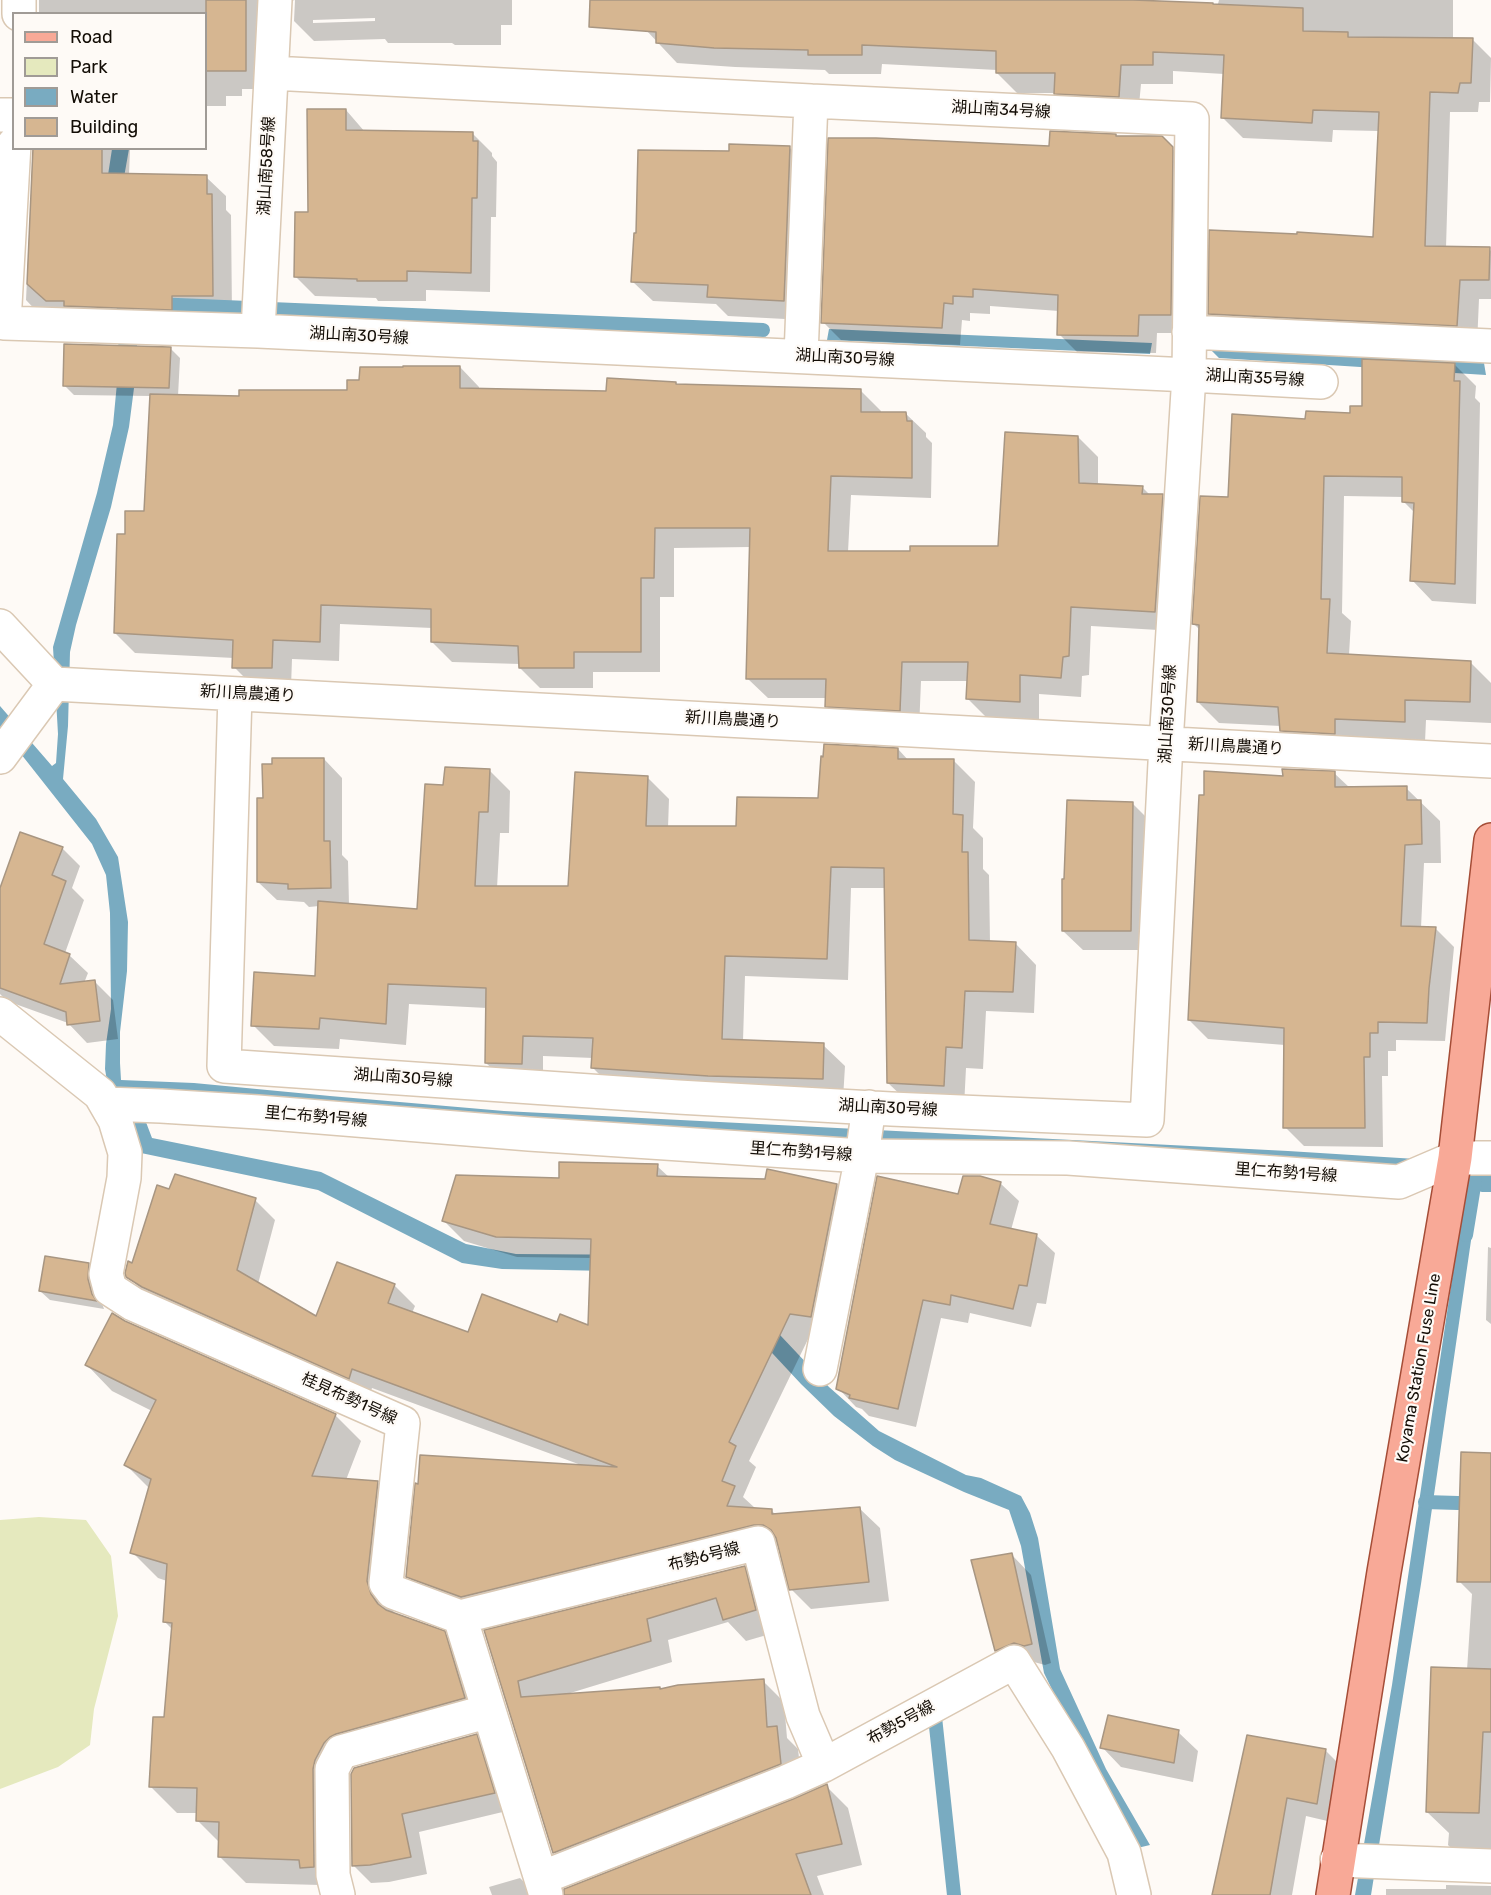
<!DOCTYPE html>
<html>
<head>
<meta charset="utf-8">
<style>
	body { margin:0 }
	#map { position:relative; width:1491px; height:1895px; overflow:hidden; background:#fefaf6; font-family:Rubik,sans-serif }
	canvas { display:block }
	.legend { position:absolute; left:12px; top:12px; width:195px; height:138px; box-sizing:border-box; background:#fefaf6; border:2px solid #a09b96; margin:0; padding:8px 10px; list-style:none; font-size:18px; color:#130d06 }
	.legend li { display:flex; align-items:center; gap:12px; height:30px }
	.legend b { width:30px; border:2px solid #a09b96 }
</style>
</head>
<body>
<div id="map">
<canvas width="1491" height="1895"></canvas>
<ul class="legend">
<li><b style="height:8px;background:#f8a997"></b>Road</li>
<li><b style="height:16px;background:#e5e9be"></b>Park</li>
<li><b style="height:16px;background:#79abc1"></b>Water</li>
<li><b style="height:16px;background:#d6b691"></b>Building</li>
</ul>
</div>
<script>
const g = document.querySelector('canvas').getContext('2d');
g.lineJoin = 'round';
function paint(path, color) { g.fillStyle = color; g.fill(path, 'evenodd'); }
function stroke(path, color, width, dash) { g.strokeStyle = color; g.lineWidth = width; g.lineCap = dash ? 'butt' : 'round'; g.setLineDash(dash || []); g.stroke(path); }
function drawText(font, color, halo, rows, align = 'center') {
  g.font = font + ' Rubik,"Noto Sans JP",sans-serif'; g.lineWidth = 4.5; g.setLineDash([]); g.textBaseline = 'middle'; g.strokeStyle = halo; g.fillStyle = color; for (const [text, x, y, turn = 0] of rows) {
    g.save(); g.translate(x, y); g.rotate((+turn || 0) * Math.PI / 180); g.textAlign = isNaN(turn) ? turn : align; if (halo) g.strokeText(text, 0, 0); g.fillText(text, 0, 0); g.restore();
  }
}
paint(new Path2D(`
	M39,1517L86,1520L111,1556L118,1616L94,1709L90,1745L58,1767L0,1789V1520Z`), '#e5e9be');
paint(new Path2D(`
	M112,149H129L123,183L138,357L129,427L111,507L76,625L70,652L68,726L63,779L96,819L118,857L128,922L127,971L120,1032V1063L121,1080L194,1083L330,1096L504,1111L1288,1151L1416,1159L1491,1176V1192H1482L1409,1173L141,1109L152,1138L321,1172L466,1244L516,1254L666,1255L732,1284L829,1387L879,1431L966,1475L981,1478L1021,1496L1030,1513L1038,1538L1060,1669L1106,1769L1150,1845L1133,1849L1114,1817L1044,1673L1021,1546L1009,1510L964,1492L895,1460L873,1446L834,1416L801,1384L718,1295L611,1271L502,1269L462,1263L318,1190L141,1153L108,1087L105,1069L106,1044L111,1009L110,913L106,875L92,844L21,754L0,735V706L52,766L56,763L58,734L53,647L97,493L113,425L119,362L117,309L110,280L108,175Z
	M829,329L1152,343L1150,354L827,340Z
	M1207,346L1484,363L1486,375L1219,358Z
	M1461,1218L1474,1220L1421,1584L1371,1895H1355L1392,1685Z`), '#79abc1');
paint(new Path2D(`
	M39,0H512V25H501V45H455L452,43H388L385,39L314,41L294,21L295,0L287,2L265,89H242V96H226V106H206V14H39ZM375,18V21L313,23V20Z
	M647,0H1110L1218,4L1219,0H1453V39L1473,40L1491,58L1490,102H1479L1478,112H1450L1446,248L1489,249L1491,251V299H1479L1477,345L1230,334L1210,314L1375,238L1379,131L1333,130L1332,142L1243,138L1223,118L1224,74L1173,71V84H1141L1138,116L1075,113L1055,93H1017L997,73V70L882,64L881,74H829L825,70L735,67L677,63L646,30Z
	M346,110L365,132L472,133L492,153V156L497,162L496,217H491L490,292L426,290V301H378L376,298L315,296L295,276L309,214Z
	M1117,137L1161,138L1191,167L1189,333H1157L1156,353L1077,352L1059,334V311L990,306V314L970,313V321L962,320L960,345L841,340L823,322L1051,147Z
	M33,148H130L129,175L206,177L226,196V210L231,215L232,315L45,320L26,300Z
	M790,148L810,168L804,320L728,316L716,304L653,301L633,282L730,153Z
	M170,348L180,358L178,396L240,398L348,391L460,367L479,387V390L608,392L677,385L861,391L881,411V413L906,414L926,433V437L932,443L931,498L851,495L848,552L911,553L1000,548L1078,437L1098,457V485L1142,487L1150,495L1162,496L1182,516L1175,631L1091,626L1089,675L1082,676L1081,697L1039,694V721L988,719L968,699V681H921L919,730L847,726L827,706V698H768L748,679L751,547L674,548V597H660V672H593V688H540L520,668V664L452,662L432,642V628L340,624L339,661L292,659L291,687H254L234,667V658L135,653L115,633L126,536L146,513L151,396L74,395L64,385Z
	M1455,365L1476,386L1475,398L1480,403L1476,604L1432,601L1412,580L1415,513L1404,502V497L1344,496L1342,613L1351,621L1349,655L1471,663L1491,683V723L1426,720L1425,742L1302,751L1281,730V726L1219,723L1198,702L1200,630L1194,624L1229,498L1307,420L1352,414Z
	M898,749L909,761H954L975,782L973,828L983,838V869L989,875L990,942L1015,943L1036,965L1034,1013L986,1011L983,1069L966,1068L964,1107L910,1104L888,1083L885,888H851L848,980L745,976L743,1041L823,1045L845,1066L843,1099L614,1089L593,1068V1058L543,1056V1084H508L486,1063L487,1008L409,1004L406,1045L340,1039L339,1049L274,1046L253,1025L316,977L319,906L309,907L304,902L277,900L258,882L265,800L324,759L342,778V855L348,861L349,905L419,910L444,786L489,770L510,791L509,833H500L497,888H570L647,777L669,799L668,828H737L819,800Z
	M1334,773L1350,788H1406L1440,821L1441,863H1424L1421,928H1435L1454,947L1445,1041L1396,1040V1051H1388V1076H1382L1383,1147L1304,1146L1285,1127V1045L1208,1039L1189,1020L1284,778Z
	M1132,803L1152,823L1150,950H1083L1063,931Z
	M62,848L80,866L72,888L84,900L65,953L69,955L88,973L84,983L95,982L113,1000L118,1039L87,1043L68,1023L7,1001L0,994V893Z
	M657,1166L670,1178L837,1185L857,1205L811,1333L749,1461L756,1467L743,1497L755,1508L754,1509L771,1510L776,1515L859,1508L880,1528L889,1601L811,1609L791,1589L779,1544H775L482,1617L428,1597L407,1576L581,1465L372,1388L369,1398L148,1297L128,1276L170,1191L255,1200L275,1220L258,1284L316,1318L394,1285L415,1306L412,1313L469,1334L557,1324L590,1327L592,1258L517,1257L464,1241L444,1221L560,1180Z
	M1000,1183L1019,1201L1011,1230L1036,1235L1055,1253L1046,1304L1037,1303L1031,1327L970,1313L968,1323L941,1318L916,1427L869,1416L862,1409L856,1407L838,1388L960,1195Z
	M1488,1247L1491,1248V1324L1486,1320Z
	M88,1264L98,1274L97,1289L104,1309L50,1300L40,1291Z
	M125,1322L335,1415L361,1441L346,1480L377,1482L403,1508L393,1608L394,1614L444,1633L470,1659L490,1724L356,1761L341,1787L320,1885L246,1883L220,1857V1843L197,1820V1813H177L151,1787L165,1718L173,1630L164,1621L167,1581L158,1578L132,1552L150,1489L126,1465L152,1411L112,1391L87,1365Z
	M1491,1457V1867L1469,1866L1448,1845L1449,1833L1427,1812L1467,1670L1472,1594L1459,1581Z
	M1012,1555L1031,1575L1051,1663L1045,1665L1034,1662L1016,1670L997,1650Z
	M744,1567L766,1589L777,1632L746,1641L728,1622L668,1640L672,1662L567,1694V1695L659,1688L661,1690L763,1681L784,1702L787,1738L798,1749L802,1785L575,1874L554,1852L486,1631Z
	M1178,1732L1198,1751L1193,1782L1121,1767L1102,1747Z
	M476,1736L494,1753L511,1810L419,1832L427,1874L389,1882L371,1883L353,1865Z
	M1248,1736L1325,1750L1345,1770L1336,1823L1306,1816L1292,1895H1214Z
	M826,1786L848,1808L862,1865L817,1876L824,1895H566Z
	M520,1878L537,1895H492L489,1887Z
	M1446,1885L1491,1886V1895H1386V1889H1446Z`), '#0003');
stroke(new Path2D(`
	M154,304L763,330
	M1466,1235L1475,1180
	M1425,1502L1491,1504
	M935,1717L954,1895`), '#79abc1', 14);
const building = new Path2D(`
	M206,0H246V71H206Z
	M590,0H1133L1213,3V4L1303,8V31L1348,32V37L1473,38L1471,83H1460L1458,93L1430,92L1425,246L1490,247L1489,280H1460L1457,326L1208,314L1209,230L1297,234V232L1373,237L1379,112L1313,110L1312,123L1221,118L1224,55L1153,52V65H1121L1119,97L1054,94L1055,73H996V51L862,45V55H808V50L714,48L656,43V32L589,27Z
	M307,109H346V130L473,132V141H478L477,198H472L471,273L407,271V281H357V279L294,277L295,212H308Z
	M1050,131L1116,134V136H1162L1173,147L1171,315H1139L1138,336L1057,335L1058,295L973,289V297L953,296V304L944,303L942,328L821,323L828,138H876L1049,146Z
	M729,144L790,146L784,301L707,297L708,285L631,282L634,233H636L638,150L729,151Z
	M33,148H102V173L207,175V194H212L213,296H172V310L64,306V301H46L27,284Z
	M64,344L171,347L169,388L63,386Z
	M1362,359L1455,363L1454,381H1460L1455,584L1410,581L1414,503L1402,502V477L1324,476L1321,599H1330L1327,653L1471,661L1470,702L1405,700V722L1335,719V734L1280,731L1278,707L1197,702L1199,625L1192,624L1200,496L1228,497L1232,414L1305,419L1306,411L1350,413V406H1362Z
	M403,366H460V388L606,391L607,378L676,382V384L861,389V412H906L907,421H912V478L831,476L828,551H910V546H998L1005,432L1078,436L1079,483L1143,486L1142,494H1163L1155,612L1071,607L1069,656L1063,657L1061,678L1020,675V702L966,699L968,662H902L900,711L825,707L826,679H746L750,528H655L654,578H641V652H574V668H519L518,646L431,642V609L321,605L320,642L273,640L272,668H232L233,640L114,633L117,534H125V511H144L150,394L239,396V390H347V380H359L360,367H403Z
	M824,744L898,748V759H954L953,814L963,815L962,852H968L969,940L1016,942L1013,992L965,991L962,1048L946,1047L944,1086L887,1083L884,868L831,867L827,959L725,956L722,1039L824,1043L823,1079L708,1076L591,1068L593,1038L523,1036L522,1064L485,1063L486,988L388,984L386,1024L320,1018L319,1029L251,1026L254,972L315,976L318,901L417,909L425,784L443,785L445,767L490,769L488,812H479L475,886H568L575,772L648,776L646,826H736L737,797L818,798L821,756L823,757Z
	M272,758H324V841H330L331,888L288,889V884L257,882V798H263L262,764H272Z
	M1282,769L1335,771V787L1407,786V800H1421L1422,844L1405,845L1401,926L1436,927L1429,988L1427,1023L1378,1022V1033H1370V1057H1364L1365,1128H1283L1284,1028L1188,1020L1199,795H1204V771L1283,776Z
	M1067,800L1133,802L1131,931H1062V879H1064Z
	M20,832L63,847L52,875L66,881L44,944L70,954L60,984L95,980L100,1021L67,1025L66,1012L0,988V888Z
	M559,1162L658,1164L657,1176L765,1179L767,1169L837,1184L811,1317L790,1314L729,1442L736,1446L722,1481L735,1486L727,1506L772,1509V1514L860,1507L869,1582L789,1590L776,1538L771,1530L763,1525H754L461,1597L406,1577L415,1483L418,1484L420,1455L617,1467L352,1369L349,1379L142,1287L126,1277L125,1273L128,1261L132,1263L157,1185L169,1189L175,1174L256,1198L237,1270L316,1316L337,1262L395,1284L388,1303L468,1332L482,1294L557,1322L560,1314L588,1325L591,1239L496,1237L442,1221L456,1175L559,1178Z
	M877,1176L958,1194L963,1176H980L1001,1182L990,1224L1037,1234L1027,1286L1019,1285L1013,1309L951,1295L950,1305L923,1300L898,1409L849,1398L850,1395L836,1389Z
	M45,1256L89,1263L88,1279L92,1294L97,1301L39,1291Z
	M112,1313L125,1321L336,1414L312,1476L378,1481L367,1581L371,1594L378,1604L386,1610L445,1631L465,1698L336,1734L330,1737L324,1743L315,1760L313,1769L314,1867L300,1868L299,1860L218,1857L219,1822L196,1821L197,1788L149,1787L153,1717H164L172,1623L163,1622L167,1564L130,1553L151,1479L124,1465L156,1400L85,1365Z
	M1461,1452L1491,1453V1582H1457Z
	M1012,1553L1032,1644L1024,1646L1014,1643L995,1651L971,1560Z
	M745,1566L756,1610L723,1620L716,1598L647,1619L651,1641L518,1681L521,1697L660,1687V1689L678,1685L764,1679L767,1727L777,1726L781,1764L553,1853L484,1630Z
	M1431,1667L1491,1669V1732H1483L1479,1813L1426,1812Z
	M1108,1715L1179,1730L1174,1763L1100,1748Z
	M477,1734L495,1793L402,1814L411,1857L370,1865L352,1866L351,1774L354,1768Z
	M1247,1735L1326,1749L1317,1804L1287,1798L1270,1895H1212Z
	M827,1784L842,1844L796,1854L811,1895H564V1889L793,1799Z`);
paint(building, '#d6b691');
stroke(building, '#a89682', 1.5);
const minor = new Path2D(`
	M19,14V0
	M272,73L811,101
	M0,115H14
	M14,144L4,323L258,331L1189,375L1166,743L1147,1120L891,1109L678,1097L224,1066L235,694
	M258,331L275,0
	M1189,332L1491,346
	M801,356L811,101L1192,119L1189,375L1321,382
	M0,626L54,684L1491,761
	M0,757L54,684
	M0,1014L100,1094L115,1120L125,1153L124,1178L106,1274L110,1289L133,1304L403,1423L386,1583L393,1592L460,1617L546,1895
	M106,1104L161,1106L258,1112L529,1134L862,1156L1068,1158L1399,1182L1455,1158H1491
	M820,1369L862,1156L869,1107
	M460,1617L758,1543L803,1716L824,1765
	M1337,1860L1491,1866
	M541,1878L786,1782L824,1765L1014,1662L1068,1748L1124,1853L1134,1895
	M338,1895L333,1875L332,1769L341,1752L489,1711`);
const major = new Path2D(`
	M1333,1895L1384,1572L1455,1158L1491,840`);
stroke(minor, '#dac8b3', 36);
stroke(major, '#a54d37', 36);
stroke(minor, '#fff', 33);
stroke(major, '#f8a997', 33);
drawText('16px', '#130d06', '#fefaf6', [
	["湖山南34号線",1001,110,3],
	["湖山南58号線",267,166,-87],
	["湖山南30号線",359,336,3],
	["湖山南30号線",845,358,3],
	["湖山南35号線",1255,378,3],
	["新川鳥農通り",248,694,3],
	["湖山南30号線",1168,714,-87],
	["新川鳥農通り",733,720,3],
	["新川鳥農通り",1236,747,3],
	["湖山南30号線",403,1078,4],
	["湖山南30号線",888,1108,3],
	["里仁布勢1号線",316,1117,5],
	["里仁布勢1号線",801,1152,4],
	["里仁布勢1号線",1286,1173,4],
	["Koyama Station Fuse Line",1419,1368,-80],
	["桂見布勢1号線",349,1399,24],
	["布勢6号線",704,1557,-14],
	["布勢5号線",901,1723,-29]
]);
</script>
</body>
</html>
